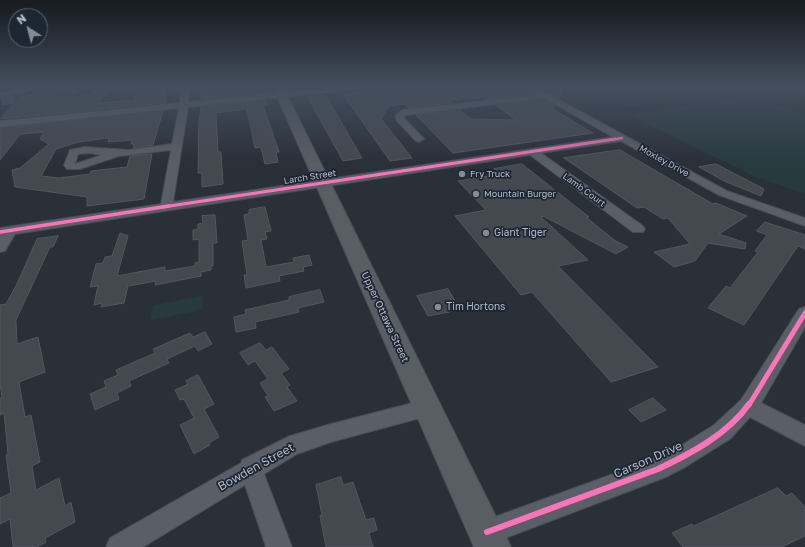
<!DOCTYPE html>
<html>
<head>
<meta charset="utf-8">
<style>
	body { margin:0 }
	#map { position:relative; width:805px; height:547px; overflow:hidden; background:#2a3038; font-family:"Golos Text",sans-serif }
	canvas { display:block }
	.north { position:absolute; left:8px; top:8px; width:40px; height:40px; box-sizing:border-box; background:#1d2633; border:1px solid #59626f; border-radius:50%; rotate:324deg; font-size:11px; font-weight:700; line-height:16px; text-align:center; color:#b4bcc9 }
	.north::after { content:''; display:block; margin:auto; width:14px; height:18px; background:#848b96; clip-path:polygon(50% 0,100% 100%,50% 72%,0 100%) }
</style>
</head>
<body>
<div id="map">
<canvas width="805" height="547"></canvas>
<div class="north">N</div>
</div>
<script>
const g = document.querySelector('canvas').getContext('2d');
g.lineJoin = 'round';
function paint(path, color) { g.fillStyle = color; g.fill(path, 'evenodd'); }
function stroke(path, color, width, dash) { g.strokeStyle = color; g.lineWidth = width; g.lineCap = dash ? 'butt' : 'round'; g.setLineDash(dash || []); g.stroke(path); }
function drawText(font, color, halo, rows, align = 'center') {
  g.font = font + ' "Golos Text",sans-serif'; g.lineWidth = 3.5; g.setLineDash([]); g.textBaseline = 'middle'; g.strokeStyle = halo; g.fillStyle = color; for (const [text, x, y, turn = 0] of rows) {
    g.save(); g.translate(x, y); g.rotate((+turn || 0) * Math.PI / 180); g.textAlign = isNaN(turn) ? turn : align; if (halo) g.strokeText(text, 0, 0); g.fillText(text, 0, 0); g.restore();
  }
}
paint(new Path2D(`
	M598,89H628L665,96L632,107L628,106Z
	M680,90L707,97V98L676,100L671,96L672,93Z
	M750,96L805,115V194L754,176L628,115Z
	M203,296L202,310L150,320L153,305Z`), '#273a3e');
const building = new Path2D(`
	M113,87L98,103L134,100L138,87H160L159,91H166L165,103L0,119L20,97L43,94L42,96L54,95L52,97L68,96L66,99L92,94L98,88Z
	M203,87H217L218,92L261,88L263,93L201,99V94L204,93Z
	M414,87H524L533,94L487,99L484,97L449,100L452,103L408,108L404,104L389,106L381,119L412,158L390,161L343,94Z
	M538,87H565L559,98Z
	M14,95V103L2,105L3,98Z
	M320,95L326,96L362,158L343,161L307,96Z
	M266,100L267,105H263L279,152H276L278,162L265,164L261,147L255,148L247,109L216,113L218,152H221L223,184L202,187V173H198L199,121L201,107Z
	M544,100L555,106L553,109L593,133L453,153L416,115L460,110L471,119L516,120L496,105Z
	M163,111L153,145L133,148L134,144H131L132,140L108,142L109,139L108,138L78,142L56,149L41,176L59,178L90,174L91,171L127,167L130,156L152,154L144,199L87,206V197L15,187L12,170L20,168L49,144L40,139L44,132L20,134L0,160V128Z
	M620,150L713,204L716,203L747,216L719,234L746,243L745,249L708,243L695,261L674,267L654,252L690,244L668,218L663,219L644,207L637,208L564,158Z
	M522,164L589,217H586L614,240L628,247L616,254L543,216L542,218L588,260L558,266L658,367L611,382L532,292L521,295L455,216L486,210L458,181L500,174L494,169Z
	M716,164L764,189L761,196L724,181L699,167Z
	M265,207L271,231L265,232L267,239L261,240L266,267L294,262L293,258L309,255L312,265L303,267L304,271L279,276L280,281L246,288L244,275H247L242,241L248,240L244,215L249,214V210Z
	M213,215H215L217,243H213V266H211V270L201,272V276L155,285L156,281L128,286L124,303L101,307L102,303L94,305L98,286L90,287L96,264L103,263L105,257L112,256L120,233L128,236L117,276L165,267V271L195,266V263L199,262V239L193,240V230L198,229V224L203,223L202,216Z
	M765,222L805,235V249L798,246L744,325L708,308L726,286L730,288L758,252L755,251L767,235L757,231Z
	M58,236L53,247H50L16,320L17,344L38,337L45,372L19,382L25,417L31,415L40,462L32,466L36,490L59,478L65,506L71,502L75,522L45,538L46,542L37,547H13L10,519L0,524V498L11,493L6,455L8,454L4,413L0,415V398L2,397L0,383V305L6,304L16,286L37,239Z
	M448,289L455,301L450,312L428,316L417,296Z
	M320,290L324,302L298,308L299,312L255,322L256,328L236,332L234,317L246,314L245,310L289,300V297Z
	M205,332L212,344L198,351L195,346L167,359L169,363L129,381L131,386L117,393L119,399L95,410L90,394L106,387L104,381L118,375L116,370L155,353L153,349L190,333L193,337Z
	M260,343L266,350L272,347L289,369L281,373L290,385L287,387L297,401L274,411L265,397L268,396L260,383L268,379L255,361L248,365L240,353Z
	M198,375L214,404L204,409L219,437L209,443L210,445L194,454L180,425L194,418L184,399L180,400L175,390L188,384L186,381Z
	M653,398L666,410L641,422L629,410Z
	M341,477L343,485L353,482L366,520L374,518L377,530L369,533L373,547H326L320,516L322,515L316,485Z
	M778,488L786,496L792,493L805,507V536L782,547H683L672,533L692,524L693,526Z`);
paint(building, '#444950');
stroke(building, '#52575f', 1);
const minor = new Path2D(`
	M30,87H45L0,97V93Z
	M56,87H70L78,90L74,92Z
	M177,87H185L188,89V102L337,87H363L359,89L188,107L173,202L613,137L544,98L405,115L404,118L424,139L419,142L416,141L397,121L395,116L402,110L537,95L525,87H535L727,191L805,218V226L719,195L621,141L541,153L643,226L645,229L643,232H633L530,155L15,234L5,251L0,252V228L161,204L171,150L119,156L80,169H67L64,165L70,150L85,147L129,150L172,144L179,108L0,127V121L180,103L181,91ZM90,153L102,155L75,164L78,154Z
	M805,307V327L761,403L805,425V446L750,417L730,439L685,467L666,477L487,545L478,541L474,532L478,523L652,460L669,453L714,425L741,400L799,309Z
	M428,399L435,402L438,408L435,414L331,442L297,454L264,474L292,547H266L245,485L143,547H106L110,538L241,463L242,460L290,436L331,424Z`);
const secondary = new Path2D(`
	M273,87H283L511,547H474Z`);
stroke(minor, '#484c53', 2);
stroke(secondary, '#484c53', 2);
paint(minor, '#5a5e66');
paint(secondary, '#595d64');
stroke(new Path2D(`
	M609,140L622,138`), '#fb73b8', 2.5);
stroke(new Path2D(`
	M163,207L615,139`), '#fb73b8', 3);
stroke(new Path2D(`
	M0,232L169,206`), '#fb73b8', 3.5);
stroke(new Path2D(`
	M749,405L805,313`), '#fb73b8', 5);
stroke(new Path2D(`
	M487,532L658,469C690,454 728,434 749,404`), '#fb73b8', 6);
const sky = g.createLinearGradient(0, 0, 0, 164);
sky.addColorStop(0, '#171a1f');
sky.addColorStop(0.53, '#444e5e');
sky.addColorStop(1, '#444e5e00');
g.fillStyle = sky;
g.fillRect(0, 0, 805, 164);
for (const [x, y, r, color] of [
	[462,174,4,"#848b96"],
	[476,194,4,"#848b96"],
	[486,233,4,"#848b96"],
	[438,307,4,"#848b96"]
]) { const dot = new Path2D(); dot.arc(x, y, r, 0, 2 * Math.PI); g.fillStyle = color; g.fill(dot); stroke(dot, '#1d2633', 1.5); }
drawText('9px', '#b4bcc9', '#1d2633', [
	["Moxley Drive",664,161,29],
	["Larch Street",310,177,-9],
	["Lamb Court",584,190,36]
]);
drawText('9px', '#b4bcc9', '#1d2633', [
	["Fry Truck",470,174],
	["Mountain Burger",484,194]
], 'left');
drawText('10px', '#b4bcc9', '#1d2633', [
	["Giant Tiger",494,233],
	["Tim Hortons",446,307]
], 'left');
drawText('10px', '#b4bcc9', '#1d2633', [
	["Upper Ottawa Street",385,317,65]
]);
drawText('12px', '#b4bcc9', '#1d2633', [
	["Carson Drive",648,460,-24],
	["Bowden Street",256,467,-29]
]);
</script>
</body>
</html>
